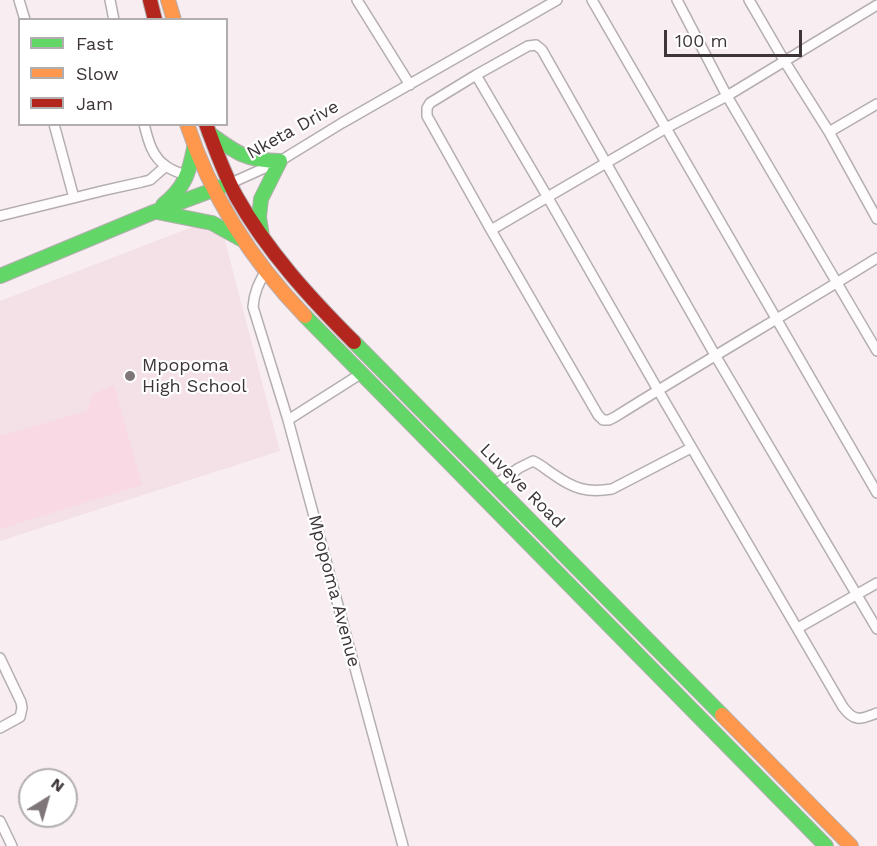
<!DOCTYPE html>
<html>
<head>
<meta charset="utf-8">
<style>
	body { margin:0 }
	#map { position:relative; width:877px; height:846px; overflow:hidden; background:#f8eef1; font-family:"Work Sans",sans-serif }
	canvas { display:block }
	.legend { position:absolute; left:18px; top:18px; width:210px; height:108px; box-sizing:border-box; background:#fff; border:2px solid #b1aeaf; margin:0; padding:8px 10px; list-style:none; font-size:18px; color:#3d3538 }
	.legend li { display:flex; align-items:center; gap:12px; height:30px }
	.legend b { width:30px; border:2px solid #b1aeaf }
	.north { position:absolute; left:18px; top:768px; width:60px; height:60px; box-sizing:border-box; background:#fff; border:2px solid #b1aeaf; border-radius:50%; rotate:37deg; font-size:16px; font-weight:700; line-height:24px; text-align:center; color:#3d3538 }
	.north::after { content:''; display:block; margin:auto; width:21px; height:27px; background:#7e7679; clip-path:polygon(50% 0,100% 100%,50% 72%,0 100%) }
	.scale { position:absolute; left:664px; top:30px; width:138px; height:27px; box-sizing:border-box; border:3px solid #3d3538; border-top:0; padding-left:8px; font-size:18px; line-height:21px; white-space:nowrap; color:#3d3538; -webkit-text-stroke:4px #fff; paint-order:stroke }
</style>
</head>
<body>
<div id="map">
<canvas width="877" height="846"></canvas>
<ul class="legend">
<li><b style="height:8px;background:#63d668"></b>Fast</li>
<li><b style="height:8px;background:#ff974d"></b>Slow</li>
<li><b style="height:8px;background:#b3261e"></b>Jam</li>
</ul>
<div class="north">N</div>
<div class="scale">100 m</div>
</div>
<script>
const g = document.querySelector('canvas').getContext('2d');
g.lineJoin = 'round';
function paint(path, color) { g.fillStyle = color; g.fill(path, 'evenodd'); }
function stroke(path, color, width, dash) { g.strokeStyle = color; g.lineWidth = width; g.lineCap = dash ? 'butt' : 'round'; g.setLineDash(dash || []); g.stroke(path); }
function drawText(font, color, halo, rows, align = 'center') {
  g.font = font + ' "Work Sans",sans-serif'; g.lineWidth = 4.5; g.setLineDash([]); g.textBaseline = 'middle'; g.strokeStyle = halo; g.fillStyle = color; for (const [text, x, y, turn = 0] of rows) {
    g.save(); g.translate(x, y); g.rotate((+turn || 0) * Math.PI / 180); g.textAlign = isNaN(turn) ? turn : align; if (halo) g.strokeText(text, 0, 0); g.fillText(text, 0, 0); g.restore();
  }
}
paint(new Path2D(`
	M195,226L224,237L280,451L0,541V301Z`), '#f4e0e7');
paint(new Path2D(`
	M114,385L142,485L0,529V436L87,411L93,394Z`), '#f9dae4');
const street = new Path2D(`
	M19,0L25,20
	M110,0L114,20
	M357,0L410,85
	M592,0L877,493
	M677,0L727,96L877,351
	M749,0L785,62L829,132L877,219
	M476,75L547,196L658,390L843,707C855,723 861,719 877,713
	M54,124L74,198
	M144,124C148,140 152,157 166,166C172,171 181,173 188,176
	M829,132L877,104
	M229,184L280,161L342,123L557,0
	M0,216L106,190L142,182L150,180L166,166
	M491,230L666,128L727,96L877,5
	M877,258C790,312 701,363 615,417L609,420H603L598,415L491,230L427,116V108L430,103L476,75L528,46L536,45L542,50L715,355L877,629
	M266,270C259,283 254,292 253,307L288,420
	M362,373L288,420L403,846
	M495,485L519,468L533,461C540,464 547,470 553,474C574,489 587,493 612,489L691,448
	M798,628L877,583
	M0,658L21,702L22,708L20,717L0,728
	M0,821L12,846`);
const fast = new Path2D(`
	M209,133C235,152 246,161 280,161L261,199L259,217L262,236
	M163,205C184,188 189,174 194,148
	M157,212L212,223L241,239
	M0,276L154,212L221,187
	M305,316L826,846
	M354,342L722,715`);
const slow = new Path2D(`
	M168,0L174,20
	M187,124C211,197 251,260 305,316
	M722,715L851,846`);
const jam = new Path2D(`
	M150,0L155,20
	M206,124C215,149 224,173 236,196C267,251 310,298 354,342`);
stroke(street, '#b5aeb1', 12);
stroke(fast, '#b5aeb1', 16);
stroke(slow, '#b5aeb1', 16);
stroke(jam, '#b5aeb1', 16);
stroke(street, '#fefcfd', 9);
stroke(fast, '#63d668', 14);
stroke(slow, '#ff974d', 14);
stroke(jam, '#b3261e', 14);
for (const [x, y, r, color] of [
	[130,376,6,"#7e7679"]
]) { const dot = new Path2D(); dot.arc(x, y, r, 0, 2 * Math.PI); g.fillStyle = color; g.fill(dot); stroke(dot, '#fff', 2); }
drawText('18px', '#3d3538', '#fff', [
	["Nketa Drive",293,130,-29],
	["Luveve Road",522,486,45],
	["Mpopoma Avenue",334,591,75]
]);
drawText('18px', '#3d3538', '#fff', [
	["Mpopoma",142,366],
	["High School",142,387]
], 'left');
</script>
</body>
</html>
